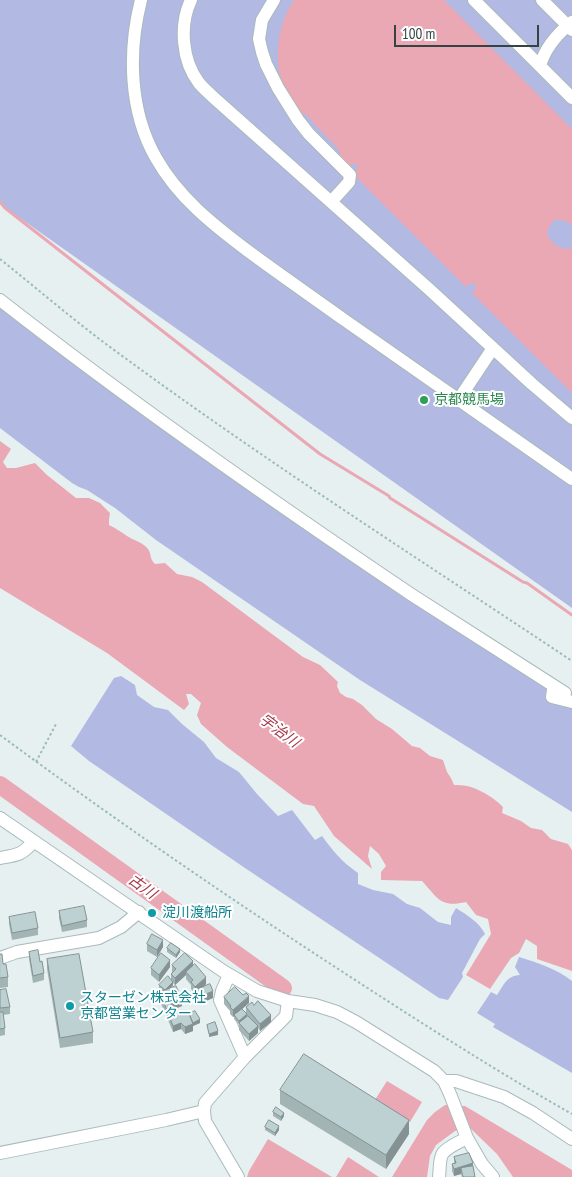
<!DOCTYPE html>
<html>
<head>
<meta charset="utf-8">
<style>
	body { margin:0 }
	#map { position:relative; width:572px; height:1177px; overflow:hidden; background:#e6f0f1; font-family:"PT Sans Narrow",sans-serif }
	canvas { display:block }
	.scale { position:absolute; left:394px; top:25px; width:145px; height:22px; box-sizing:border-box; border:2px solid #364343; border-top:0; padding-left:6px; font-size:15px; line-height:18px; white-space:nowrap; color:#364343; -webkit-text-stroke:4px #fff; paint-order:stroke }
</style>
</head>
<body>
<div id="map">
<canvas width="572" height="1177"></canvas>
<div class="scale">100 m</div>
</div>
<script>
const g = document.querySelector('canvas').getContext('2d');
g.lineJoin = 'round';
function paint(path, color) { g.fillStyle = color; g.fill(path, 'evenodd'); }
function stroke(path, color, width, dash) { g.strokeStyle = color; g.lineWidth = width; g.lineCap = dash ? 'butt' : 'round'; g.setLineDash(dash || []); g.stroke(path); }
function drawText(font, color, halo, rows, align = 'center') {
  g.font = font + ' "PT Sans Narrow","Noto Sans JP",sans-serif'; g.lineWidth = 4; g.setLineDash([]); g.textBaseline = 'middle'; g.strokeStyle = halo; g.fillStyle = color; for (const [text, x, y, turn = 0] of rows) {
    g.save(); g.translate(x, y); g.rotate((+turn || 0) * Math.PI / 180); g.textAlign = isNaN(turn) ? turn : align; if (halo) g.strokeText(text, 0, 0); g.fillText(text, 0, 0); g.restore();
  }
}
paint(new Path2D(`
	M0,0H572V608L0,204Z
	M0,300L58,345L572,702V812L360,680L156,540L115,508L87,490L79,487L72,483L0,428Z
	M121,676L135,685L137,695L154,707L168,710L182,724L204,742L216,758L239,772L257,794L278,816L292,810L315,840L322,836C333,851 342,862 358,873V884L373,890L393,894L407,904L420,908L438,922L451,925V917L456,908C467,915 479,922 485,934L480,939L462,973L463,977L448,1000L439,998L242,866L89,761L71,746L114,678Z
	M519,957C538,963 557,969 572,981V1073L493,1027L495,1024L477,1013L491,992L497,995C504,985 506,976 520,975L515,967Z`), '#b2b9e2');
paint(new Path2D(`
	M294,0H444L572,129V225C566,220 561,219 554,220L548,229L547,235L554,244L563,249L572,248V393L472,293L476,288L475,284L473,283L469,284L466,287L353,174L358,168L356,164H353L348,168L338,160L340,153C336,144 328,139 321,131C315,125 311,119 304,113L300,117C294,108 288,99 284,90C273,61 277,25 294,0Z
	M0,441L11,449L3,462L7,468H16L35,463L47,475L76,498H89L100,503L110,513L109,519V525C116,528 121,532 127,536C133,540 144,543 148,549C152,555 149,558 155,564L165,563L177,574L192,577L202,582L303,657L320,665L338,682L337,686L340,693L346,697L353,699L362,705L376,719L392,729L412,746L420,748L430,756L443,760L447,772L451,778L454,785C458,785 463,785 467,786C478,788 496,799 503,807L502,813L521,821L531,828L542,830L551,839L568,844L572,850V971L537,959V946L526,939L519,953L511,958L490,989L466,975L491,934L488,919L476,915L466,902C440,908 438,898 422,881L381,880V872L386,866L379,854L370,846L368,856L372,869L334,836L314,806L303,804L227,747L201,724L197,715L201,703L191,694H186L189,704L184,710L107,653L0,588Z
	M387,1081L422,1102L410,1122L379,1104L373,1103Z
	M445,1105L465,1106L572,1170V1177H513L497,1154L469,1127L455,1131L436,1145L430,1156L427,1177H392L427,1120L435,1112Z
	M268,1139L332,1177H247L249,1171Z
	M348,1157L379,1177H336Z`), '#e9a8b3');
stroke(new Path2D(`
	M0,202L5,208L320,454L389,496L390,498L523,582L527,583L572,615`), '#e9a8b3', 3);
stroke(new Path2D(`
	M0,785L283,988`), '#e9a8b3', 18);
const minor = new Path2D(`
	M141,0C128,51 129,111 156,158C178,197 212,224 248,251C279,274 311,296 343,319C420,372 496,426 572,479
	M191,0C179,25 182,61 199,83C203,88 209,93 213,97L430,290L532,384L572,418
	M274,0L262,20L259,39L262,52L266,64L278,88L298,120L309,134L350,175L349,182L331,202
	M474,0L572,98
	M542,0L572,30
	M540,66C545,48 557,34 572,22
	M0,300C133,404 272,501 412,595C463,628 514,660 565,693L553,690L552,697L572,702
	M463,393L493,348
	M0,818L223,971L257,991L288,1001L315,1005L337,1012L356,1022L434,1071L444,1081L450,1094L467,1138L482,1164L493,1177
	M0,858C17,855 22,855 33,842
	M0,958L17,952L99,938L121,927L139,912
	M229,975L222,991L220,1000L245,1057L205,1103L204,1111L205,1121L238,1177
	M245,1057L286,1016L288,1001
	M444,1081H456L504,1097L533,1113L572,1139
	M0,1153L166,1120L204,1111
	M439,1177C440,1170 439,1158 443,1153C449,1146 460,1142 467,1138`);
stroke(minor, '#aababc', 14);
stroke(new Path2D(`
	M0,259C35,287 70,317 106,344C257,456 416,557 572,661
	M0,735C107,814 217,890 329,963C409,1015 489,1067 572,1114
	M36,762L56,724`), '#9cbabc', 2, [2.5, 2.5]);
stroke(minor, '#fff', 12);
paint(new Path2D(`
	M59,911L87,920V927L62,932L59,918Z
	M9,917L38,928V935L12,940L9,924Z
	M147,944L163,947L157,957L147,951Z
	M167,948L180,952L176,958L167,952Z
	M29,952L40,962L44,973V980L33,983L29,959Z
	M0,954L8,977V987L0,988Z
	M47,959L93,1032V1043L60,1048L47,969Z
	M172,965H193L206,984L204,986L213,998L199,1004L196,997V994L191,989V985L186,979V975L175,985L173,983V985L171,988L182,1006L172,1010V1011L180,1015L189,1014L200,1023L193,1026V1031L185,1034L181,1029L173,1032L168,1020V1016L167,1017L161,1004V997H163V992L159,988V985L171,980V974L173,973L172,972Z
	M170,967L159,982L151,975V968Z
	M0,990L10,1007V1014L3,1015L5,1028V1035L0,1036Z
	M224,997L249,1003L242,1009L246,1013V1007L271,1022L260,1031L258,1028V1033L249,1041L239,1030V1024L234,1019V1016L233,1017L230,1014V1011L224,1004Z
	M280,1090L409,1134L386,1169L280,1104Z
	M273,1112L284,1116L281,1121L273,1116Z
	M265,1127L279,1130L275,1136L265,1130Z
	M454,1157L473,1166L475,1177H462L461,1174L454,1176L452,1171V1164L454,1163Z`), '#a3b4b5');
paint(new Path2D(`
	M163,940V947L157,957V950Z
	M180,949V952L176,958V955Z
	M170,960V967L159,982V975Z
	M193,961V968L186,972V975L175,985V978Z
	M206,977V984L197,993L196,990L195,994V987Z
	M173,982V985L165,994V990Z
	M213,991V998L199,1004V997Z
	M249,996V1003L233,1017V1010Z
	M182,999V1006L172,1010V1014L168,1013V1016L167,1017V1010L171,1004Z
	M247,1014V1017L239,1024V1021Z
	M271,1015V1022L260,1031V1024Z
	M200,1019V1023L193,1026V1031L185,1034V1027Z
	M181,1023V1029L173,1032V1026Z
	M258,1026V1033L249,1041V1034Z
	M218,1031V1035L209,1037V1034Z
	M284,1113V1116L281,1121V1117Z
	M409,1120V1134L386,1169V1155Z
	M279,1126V1130L275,1136V1133Z
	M473,1163V1170L461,1168V1174L454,1176V1169Z`), '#849293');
const building = new Path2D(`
	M84,906L87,920L62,926L59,911Z
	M35,912L38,928L12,933L9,917Z
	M152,934L163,940L157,950L147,944Z
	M171,943L180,949L176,955L167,948Z
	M38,950L40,962L42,961L44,973L33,976L29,952Z
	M161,953L170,960L159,975L151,968Z
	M185,953L193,961L175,978L171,974L176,969L172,965Z
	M0,954H2L3,964H6L8,977L0,978Z
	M79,954L93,1032L60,1038L47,959Z
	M195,964L206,977L195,987L191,982L193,980L186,972Z
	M168,976L173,982L165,990L159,985Z
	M210,984L213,991L199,997L196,990Z
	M176,986L182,999L171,1004L172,1007L167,1010L161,997L165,996L163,991Z
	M235,987L243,995L246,993L249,996L233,1010L230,1007L231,1006L224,997Z
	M6,989L10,1007L0,1008V990Z
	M258,1001L271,1015L260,1024L246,1007L252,1002L254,1005Z
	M177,1009L180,1015L188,1011L193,1024L185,1027L181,1023L173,1026L168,1013Z
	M242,1009L247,1014L239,1021L234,1015Z
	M195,1011L200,1019L193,1023L189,1014Z
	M0,1012H3L5,1028L0,1029Z
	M248,1016L258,1026L249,1034L239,1023Z
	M215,1022L218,1031L209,1034L207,1025Z
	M304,1054L409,1120L386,1155L280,1090Z
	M276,1107L284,1113L281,1117L273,1112Z
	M269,1120L279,1126L275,1133L265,1127Z
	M469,1153L473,1163L454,1169L452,1164L456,1163L454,1157Z
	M473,1166L475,1177H463L461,1168Z`);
paint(building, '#bdd1d2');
stroke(building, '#849293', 1);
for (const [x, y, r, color] of [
	[424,400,5,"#2e9e5b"],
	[152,913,5,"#0f9aa8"],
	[70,1006,5,"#0f9aa8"]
]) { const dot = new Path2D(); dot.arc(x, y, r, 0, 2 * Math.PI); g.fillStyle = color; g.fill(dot); stroke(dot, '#fff', 2); }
drawText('14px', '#27864d', '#fff', [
	["京都競馬場",434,400]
], 'left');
drawText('14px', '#0d838f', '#fff', [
	["淀川渡船所",162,913],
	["スターゼン株式会社",80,998],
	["京都営業センター",80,1014]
], 'left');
drawText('italic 15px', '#a53a4b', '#fff', [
	["宇治川",279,731,37],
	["古川",142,887,36]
]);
</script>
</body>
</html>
